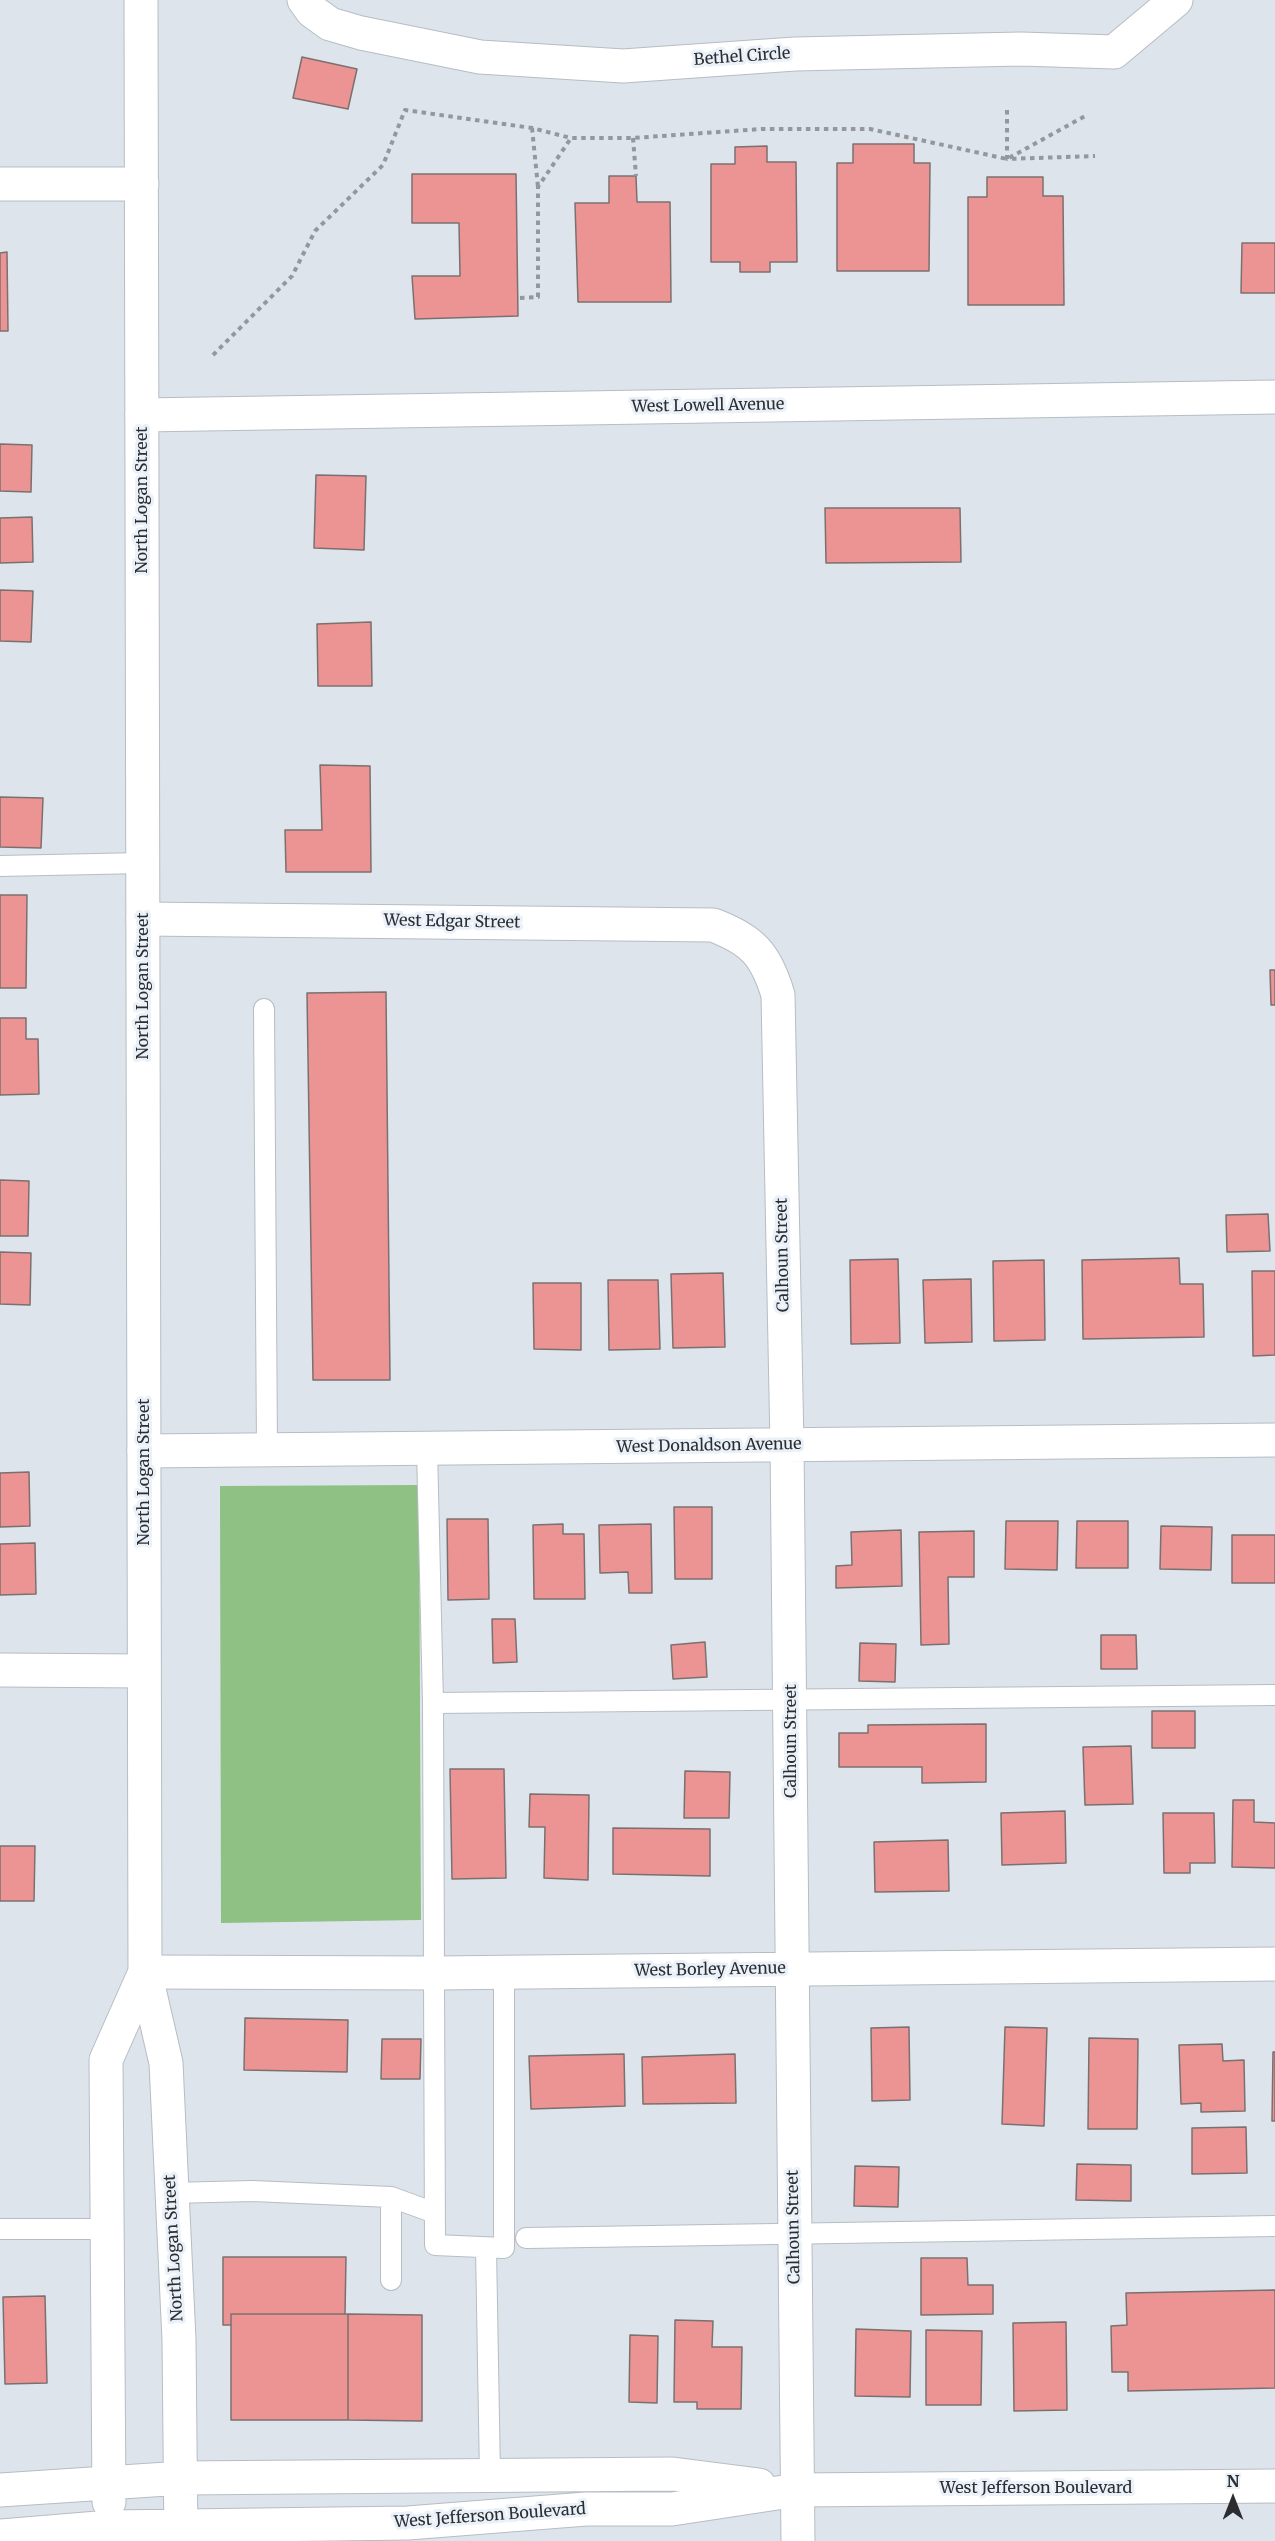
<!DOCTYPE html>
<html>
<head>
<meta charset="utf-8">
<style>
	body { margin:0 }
	#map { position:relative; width:1275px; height:2541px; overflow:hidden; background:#dde4ec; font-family:Merriweather,serif }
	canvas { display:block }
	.north { position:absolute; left:1203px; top:2469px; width:60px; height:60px; -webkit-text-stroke:4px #eaf1f9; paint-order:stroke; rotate:0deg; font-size:16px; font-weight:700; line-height:24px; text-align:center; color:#2b2d30 }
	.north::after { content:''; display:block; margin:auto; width:21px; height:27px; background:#2b2d30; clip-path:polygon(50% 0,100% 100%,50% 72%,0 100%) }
</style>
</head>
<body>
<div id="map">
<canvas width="1275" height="2541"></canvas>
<div class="north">N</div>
</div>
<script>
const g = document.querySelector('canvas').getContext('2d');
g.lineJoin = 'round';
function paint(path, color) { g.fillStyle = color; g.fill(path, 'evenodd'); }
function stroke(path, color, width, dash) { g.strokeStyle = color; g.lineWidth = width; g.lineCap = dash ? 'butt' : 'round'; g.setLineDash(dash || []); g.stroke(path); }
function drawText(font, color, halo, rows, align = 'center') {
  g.font = font + ' Merriweather,serif'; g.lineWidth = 6; g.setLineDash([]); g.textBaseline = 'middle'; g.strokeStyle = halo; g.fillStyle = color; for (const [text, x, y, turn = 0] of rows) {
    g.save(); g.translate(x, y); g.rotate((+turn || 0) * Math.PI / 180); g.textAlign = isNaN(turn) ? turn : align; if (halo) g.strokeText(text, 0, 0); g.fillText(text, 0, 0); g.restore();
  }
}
paint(new Path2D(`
	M419,1485L421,1920L221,1923L220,1486Z`), '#8fc084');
const building = new Path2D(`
	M302,57L357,69L348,109L293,98Z
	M853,144H914V163H930L929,271H837V163H853Z
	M767,146V162H796L797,262H770V272H740V262H711V164H735V147Z
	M412,174H516L518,316L415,319L412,276H460L459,223H412Z
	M609,176H636L637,202H670L671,302H578L575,203H609Z
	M987,177H1043V196H1063L1064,305H968V197H987Z
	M1242,243H1275V293H1241Z
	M7,252L8,331H0V253Z
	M0,444L32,445L31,492L0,491Z
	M316,475L366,476L364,550L314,548Z
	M825,508H960L961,562L826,563Z
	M32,517L33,562L0,563V518Z
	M0,590L33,591L31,642L0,641Z
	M371,622L372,686H318L317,624Z
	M320,765L370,766L371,872H286L285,830H322Z
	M0,797L43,798L41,848L0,847Z
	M0,895H27L26,988H0Z
	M1270,970H1275V1005H1271Z
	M386,992L390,1380H313L307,993Z
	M0,1018H26V1039H38L39,1094L0,1095Z
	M0,1180L29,1181L28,1236H0Z
	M1268,1214L1270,1251L1227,1252L1226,1215Z
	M0,1252L31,1253L30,1305L0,1304Z
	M1179,1258L1180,1284H1203L1204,1337L1083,1339L1082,1260Z
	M898,1259L900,1343L851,1344L850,1260Z
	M1044,1260L1045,1340L994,1341L993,1261Z
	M1252,1271H1275V1355L1253,1356Z
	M723,1273L725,1347L673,1348L671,1274Z
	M971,1279L972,1342L925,1343L923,1280Z
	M608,1280H658L660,1349L609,1350Z
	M533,1283H581V1350L534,1349Z
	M29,1472L30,1526L0,1527V1473Z
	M674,1507H712V1579H675Z
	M447,1519H488L489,1599L448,1600Z
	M1006,1521H1058L1057,1570L1005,1569Z
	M1077,1521H1128V1568H1076Z
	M563,1524V1534H584L585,1599H534L533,1525Z
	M651,1524L652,1593H629L628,1572L600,1573L599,1525Z
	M1161,1526L1212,1527L1211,1570L1160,1569Z
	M901,1530L902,1586L836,1588V1566L852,1565L851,1532Z
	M974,1531V1577H948L949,1644L921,1645L919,1532Z
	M1232,1535H1275V1583H1232Z
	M35,1543L36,1594L0,1595V1544Z
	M492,1619H515L517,1662L493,1663Z
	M1101,1635H1136L1137,1669H1101Z
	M705,1642L707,1677L673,1679L671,1645Z
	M860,1643L896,1644L895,1682L859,1681Z
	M1152,1711H1195V1748H1152Z
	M986,1724V1782L922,1783V1767H839V1733H868V1725Z
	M1131,1746L1133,1804L1085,1805L1083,1747Z
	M450,1769H504L506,1878L452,1879Z
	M685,1771L730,1772L729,1818H684Z
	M530,1794L589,1795L588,1880L544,1878L545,1827H529Z
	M1233,1800H1254V1822L1275,1823V1868L1232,1867Z
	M1065,1811L1066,1863L1002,1865L1001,1813Z
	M1163,1813H1214L1215,1863H1190V1873H1164Z
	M613,1828L710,1829V1876L613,1874Z
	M948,1840L949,1891L875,1892L874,1842Z
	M0,1846H35L34,1901H0Z
	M245,2018L348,2020L347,2072L244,2070Z
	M909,2027L910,2100L872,2101L871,2028Z
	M1005,2027L1047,2028L1044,2126L1002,2124Z
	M1089,2038L1138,2039L1137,2129H1088Z
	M382,2039H421L420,2079H381Z
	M1222,2044L1223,2061L1244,2060L1245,2111L1201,2112V2103L1181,2104L1179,2045Z
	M1273,2052H1275V2121H1272Z
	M624,2054L625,2106L531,2109L529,2056Z
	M735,2054L736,2103L643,2104L642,2057Z
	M1246,2127L1247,2173L1192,2174V2128Z
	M1077,2164L1131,2165V2201L1076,2200Z
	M855,2166L899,2167L898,2207L854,2206Z
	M223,2257H346L345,2314H231V2325H223Z
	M921,2258H967L968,2285H993V2314L921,2315Z
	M1275,2290V2388L1128,2391V2372H1112L1111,2326L1127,2325L1126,2293Z
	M45,2296L47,2383L5,2384L3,2297Z
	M231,2314H348V2420H231Z
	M348,2314L422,2315V2421L348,2420Z
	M675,2320L713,2321L712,2347H742L741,2409H697V2402H674Z
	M1066,2322L1067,2410L1014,2411L1013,2323Z
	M856,2329L911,2331L910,2397L855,2396Z
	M926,2330L982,2331L981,2405H926Z
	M630,2335L658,2336L657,2403L629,2402Z`);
paint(building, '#ec9493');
stroke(building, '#7b7070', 1.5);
const service = new Path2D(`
	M0,866L143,863
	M264,1009L267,1450
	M427,1448L433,1703L435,2245L504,2248V1972
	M433,1703L1275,1695
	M170,2193L253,2191L391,2197L435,2213
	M391,2197V2280
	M0,2229H108
	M526,2238L1275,2226
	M486,2248L490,2476`);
const minor = new Path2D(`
	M304,0L312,11L330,24L361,33L480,57L623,66L795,54L1021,49L1114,52L1176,0
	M0,184H142
	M142,415L1275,397
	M143,919L713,925C753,940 766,955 778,995L787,1445L798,2541
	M144,1451L1275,1440
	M0,1670L144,1671
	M145,1972L436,1973L1275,1964`);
const tertiary = new Path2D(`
	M141,0L145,1972L166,2063L179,2340L181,2541
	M0,2490L182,2478L673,2474L759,2485
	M109,2502L106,2060L145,1972
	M0,2536L110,2527L408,2523L586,2509H672L797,2490L1275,2486`);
stroke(service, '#b6bdc4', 22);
stroke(minor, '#b6bdc4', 35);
stroke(tertiary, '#b6bdc4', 35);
stroke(new Path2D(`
	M1007,110V159L1095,156
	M532,128L538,187
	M633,138L636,176
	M520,298L538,297V187L571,138
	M213,355L292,276L315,231L383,165L405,110L532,128L571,138H633L761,129H870L1007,159L1087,115`), '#94989e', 4, [4.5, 4.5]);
stroke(service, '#fff', 20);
stroke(minor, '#fff', 33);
stroke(tertiary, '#fff', 33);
drawText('16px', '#2b2d30', '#eaf1f9', [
	["Bethel Circle",742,57,-4],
	["West Lowell Avenue",708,406,-1],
	["North Logan Street",142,500,-90],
	["West Edgar Street",452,922,1],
	["North Logan Street",143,986,-90],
	["Calhoun Street",783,1255,-91],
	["West Donaldson Avenue",709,1446,-1],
	["North Logan Street",144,1472,-90],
	["Calhoun Street",791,1741,-90],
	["West Borley Avenue",710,1970,-1],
	["Calhoun Street",794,2227,-91],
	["North Logan Street",174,2248,-93],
	["West Jefferson Boulevard",1036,2488],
	["West Jefferson Boulevard",490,2516,-4]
]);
</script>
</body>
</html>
